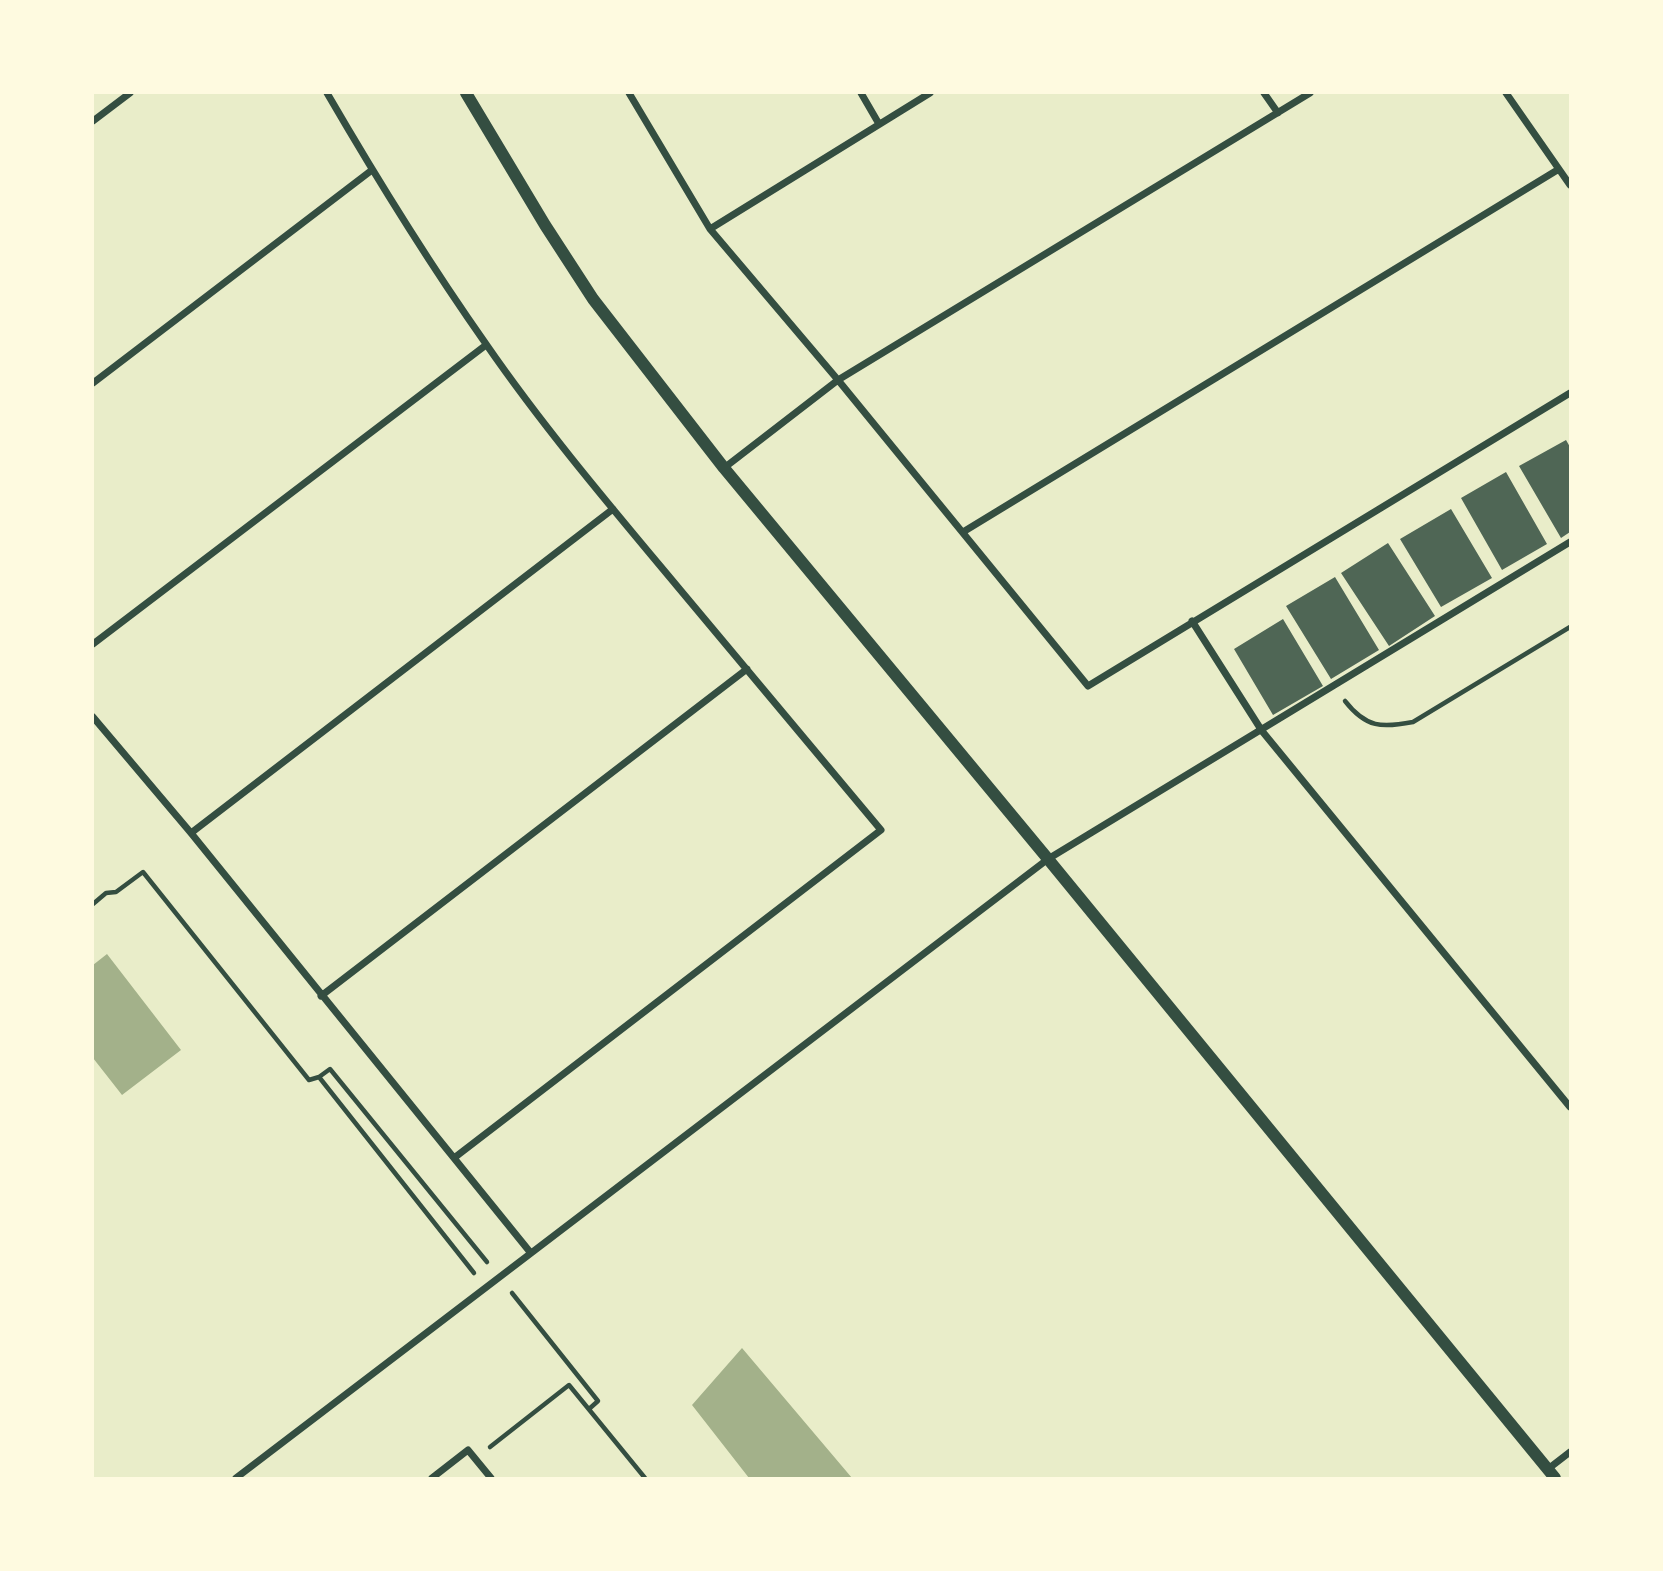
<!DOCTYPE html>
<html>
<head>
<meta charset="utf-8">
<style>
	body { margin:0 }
	#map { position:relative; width:1663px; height:1571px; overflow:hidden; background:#e9edc9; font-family:"Times New Roman",serif }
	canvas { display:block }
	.frame { position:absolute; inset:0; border:94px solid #fefae0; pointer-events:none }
</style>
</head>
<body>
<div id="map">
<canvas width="1663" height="1571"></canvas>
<div class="frame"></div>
</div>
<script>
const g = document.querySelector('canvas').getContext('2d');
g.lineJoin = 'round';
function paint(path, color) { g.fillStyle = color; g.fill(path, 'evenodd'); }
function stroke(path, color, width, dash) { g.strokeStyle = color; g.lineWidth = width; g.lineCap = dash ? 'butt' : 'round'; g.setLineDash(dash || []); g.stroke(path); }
paint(new Path2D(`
	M107,954L181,1050L122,1095L93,1058V965Z
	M742,1348L852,1478H749L692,1405Z`), '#a3b18a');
paint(new Path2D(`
	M1566,440L1570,447V532L1561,538L1519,466Z
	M1506,472L1547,544L1502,570L1461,498Z
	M1451,509L1492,578L1441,607L1400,539Z
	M1388,543L1435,616L1389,646L1341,573Z
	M1335,577L1379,650L1331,679L1286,606Z
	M1283,619L1323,686L1273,715L1234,649Z`), '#4f6655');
stroke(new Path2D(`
	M1345,701C1366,728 1382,728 1413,722L1570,627
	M93,904L106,893L116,892L143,872L309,1080L319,1077L474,1273
	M319,1077L330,1069L487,1262
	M512,1293L598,1401L589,1409
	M490,1447L569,1385L645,1478`), '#344e41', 4.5);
stroke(new Path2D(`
	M327,93C377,179 429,263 486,344C544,428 611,507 677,586C745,667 813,749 881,830L454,1158
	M629,93L710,229L838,380L1088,686L1570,393
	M861,93L879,124
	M1264,93L1278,113
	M1506,93L1570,185
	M93,121L130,93
	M710,229L930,93
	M93,383L372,170
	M724,468L838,380L1310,93
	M963,532L1559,169
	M1192,621L1262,731L1570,1107
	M93,644L486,345
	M93,717L191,833L530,1252
	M191,833L613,509
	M321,996L747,669
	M1548,1469L1570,1452
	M236,1478L1048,859L1570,542
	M432,1478L468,1450L491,1478`), '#344e41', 7);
stroke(new Path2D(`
	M466,93L545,225L593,299L724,468L1048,859L1555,1478`), '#344e41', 12);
</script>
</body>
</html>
